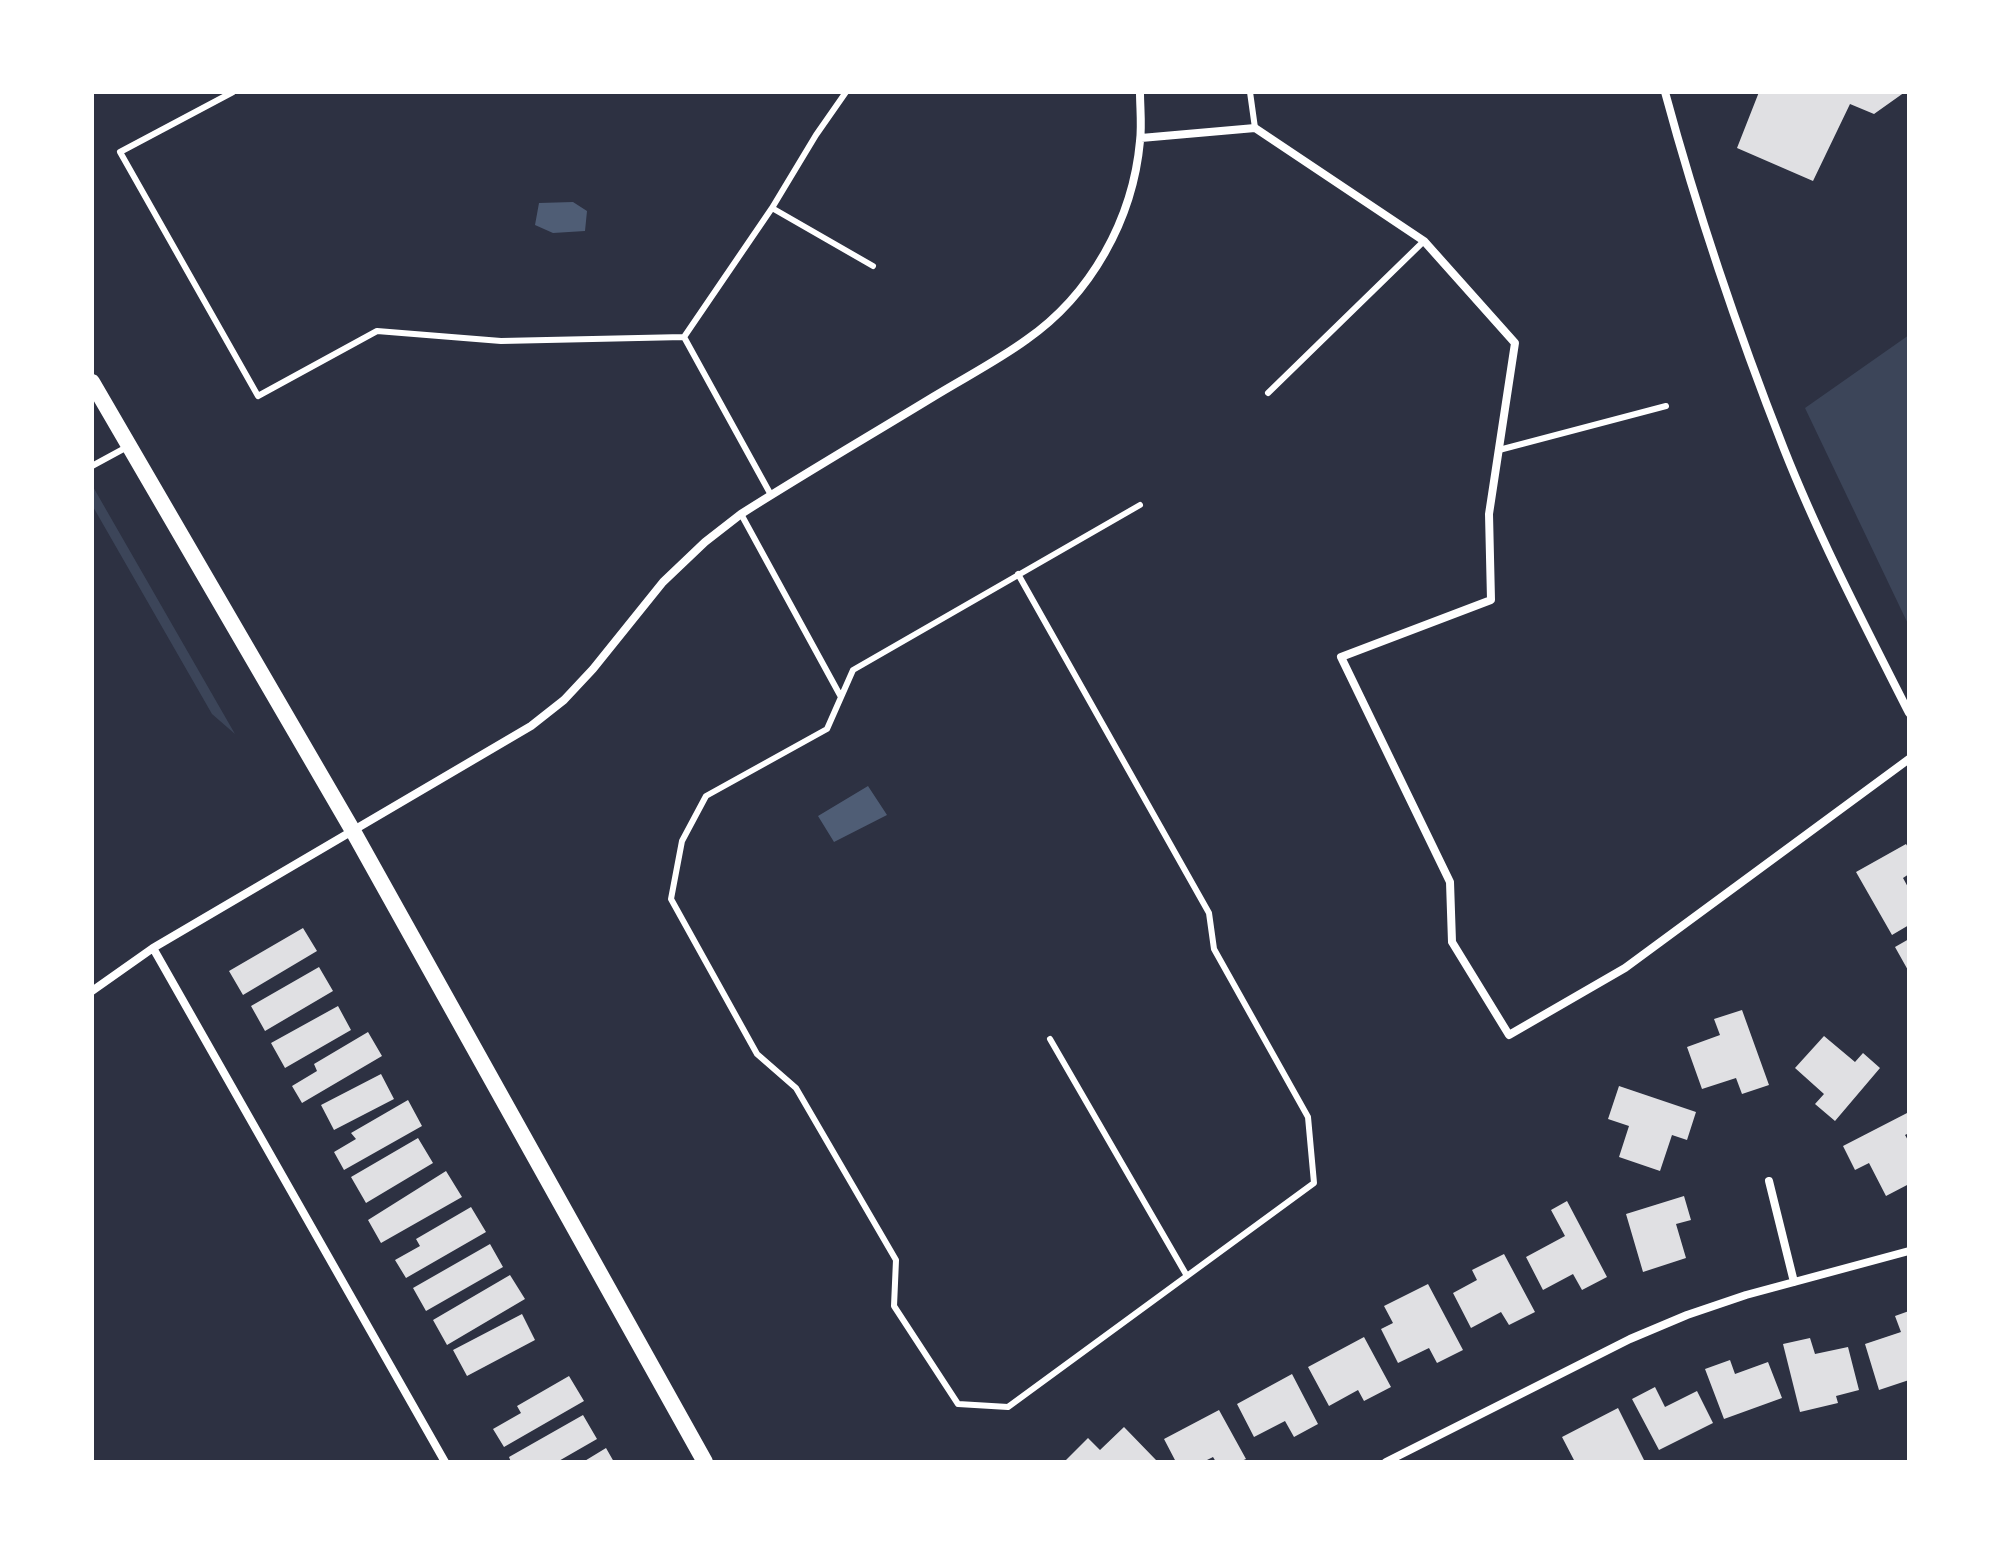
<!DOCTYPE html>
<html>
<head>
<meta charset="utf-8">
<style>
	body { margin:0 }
	#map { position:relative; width:2001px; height:1554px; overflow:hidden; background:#2d3142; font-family:"IBM Plex Sans",sans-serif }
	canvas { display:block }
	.frame { position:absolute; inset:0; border:94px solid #fff; pointer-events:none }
</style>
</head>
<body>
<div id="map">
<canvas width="2001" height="1554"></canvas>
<div class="frame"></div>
</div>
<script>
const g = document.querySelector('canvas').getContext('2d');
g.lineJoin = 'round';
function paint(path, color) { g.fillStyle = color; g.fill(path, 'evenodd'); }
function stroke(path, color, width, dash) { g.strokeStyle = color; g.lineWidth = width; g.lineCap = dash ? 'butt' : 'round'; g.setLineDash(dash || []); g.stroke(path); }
paint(new Path2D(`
	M1909,335V626L1805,408Z
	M92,485L104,506L235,734L212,714L92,505Z`), '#3c4559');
paint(new Path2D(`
	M573,202L587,211L585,231L553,233L535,225L539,203Z
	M868,786L887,815L834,842L818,816Z`), '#4f5d75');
paint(new Path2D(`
	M1759,92H1905L1874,114L1850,104L1813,181L1737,148Z
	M1906,844L1909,849V874L1903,878L1909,889V925L1892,935L1856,872Z
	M303,928L317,951L243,995L229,971Z
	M1909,939V972L1895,947Z
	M319,967L333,991L265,1031L251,1006Z
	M338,1006L351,1030L285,1068L271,1043Z
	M1742,1010L1769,1085L1742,1094L1736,1078L1702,1089L1687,1047L1720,1035L1714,1019Z
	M368,1032L382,1056L302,1103L292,1086L317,1071L314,1064Z
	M1824,1036L1855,1062L1863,1053L1880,1068L1835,1121L1815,1104L1824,1094L1795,1068Z
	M381,1074L394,1099L334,1130L321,1105Z
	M1619,1086L1696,1112L1687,1140L1672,1135L1660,1171L1619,1157L1629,1126L1608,1119Z
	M408,1100L422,1126L344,1170L334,1152L356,1139L351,1133Z
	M1909,1112V1133L1905,1135L1909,1142V1184L1886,1196L1869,1163L1855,1170L1843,1146Z
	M418,1138L433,1163L366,1203L351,1177Z
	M446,1171L462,1197L381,1243L368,1220Z
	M1684,1196L1691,1220L1676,1224L1686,1258L1643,1272L1626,1214Z
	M1567,1201L1607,1277L1582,1290L1573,1274L1543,1290L1526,1257L1565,1236L1551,1210Z
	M471,1207L486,1232L406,1278L395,1260L420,1246L416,1239Z
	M490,1244L503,1267L426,1311L413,1288Z
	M1504,1254L1535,1312L1509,1325L1501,1312L1471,1328L1453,1293L1477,1280L1472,1270Z
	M510,1275L525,1299L447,1345L433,1320Z
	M1428,1284L1463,1350L1437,1363L1429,1348L1398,1363L1381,1329L1393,1323L1384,1306Z
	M1909,1311V1380L1879,1390L1865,1344L1901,1332L1895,1316Z
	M522,1314L535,1340L467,1376L453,1350Z
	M1364,1337L1391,1387L1364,1401L1358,1390L1329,1406L1308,1367Z
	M1810,1338L1815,1354L1848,1347L1859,1390L1836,1396L1838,1403L1800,1412L1783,1344Z
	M1730,1360L1735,1374L1768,1362L1782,1398L1724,1419L1705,1369Z
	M1292,1374L1318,1424L1294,1437L1285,1421L1254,1437L1237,1404Z
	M569,1376L584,1401L504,1447L493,1429L521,1413L517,1406Z
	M1655,1387L1665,1407L1697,1391L1713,1423L1659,1450L1632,1399Z
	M1618,1408L1645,1462H1575L1562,1437Z
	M1219,1410L1246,1459L1239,1462H1216L1213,1457L1203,1462H1176L1164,1439Z
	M583,1415L597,1439L557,1462H511L509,1457Z
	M1124,1427L1156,1460L1154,1462H1064L1088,1438L1100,1450Z
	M606,1448L614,1462H583Z`), '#e0e0e3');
stroke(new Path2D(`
	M233,92L120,152L258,396L377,331L501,341L684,337L771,495
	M1250,92L1255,128
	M772,208L816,135L846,92
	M684,337L772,208L873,266
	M1268,393L1424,241
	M1499,450L1666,406
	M92,466L127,447
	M741,514L841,697
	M1018,574L1209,913L1214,949L1308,1117L1314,1183L1008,1407L958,1404L894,1306L896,1260L796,1088L757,1054L671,899L682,841L706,796L827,729L853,670L1140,505
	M1050,1039L1187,1276`), '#fff', 6);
stroke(new Path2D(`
	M1665,92C1698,214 1738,332 1784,449C1820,540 1865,626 1909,713
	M1141,138L1255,128L1424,241L1515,343L1489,514L1491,600L1341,657L1450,882L1452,942L1509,1035L1625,968L1909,759
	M153,948L445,1462
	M92,991L153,948L531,726L564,700L593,669L663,582L705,542L741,514C804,474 869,436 933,397C964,378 997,361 1026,340C1091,295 1133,219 1140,141C1142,125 1140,108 1140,92
	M1769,1181L1794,1282
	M1386,1462L1630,1339L1687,1315L1746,1295L1909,1251`), '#fff', 8);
stroke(new Path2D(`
	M92,382L353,831L705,1462`), '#fff', 16);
</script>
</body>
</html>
